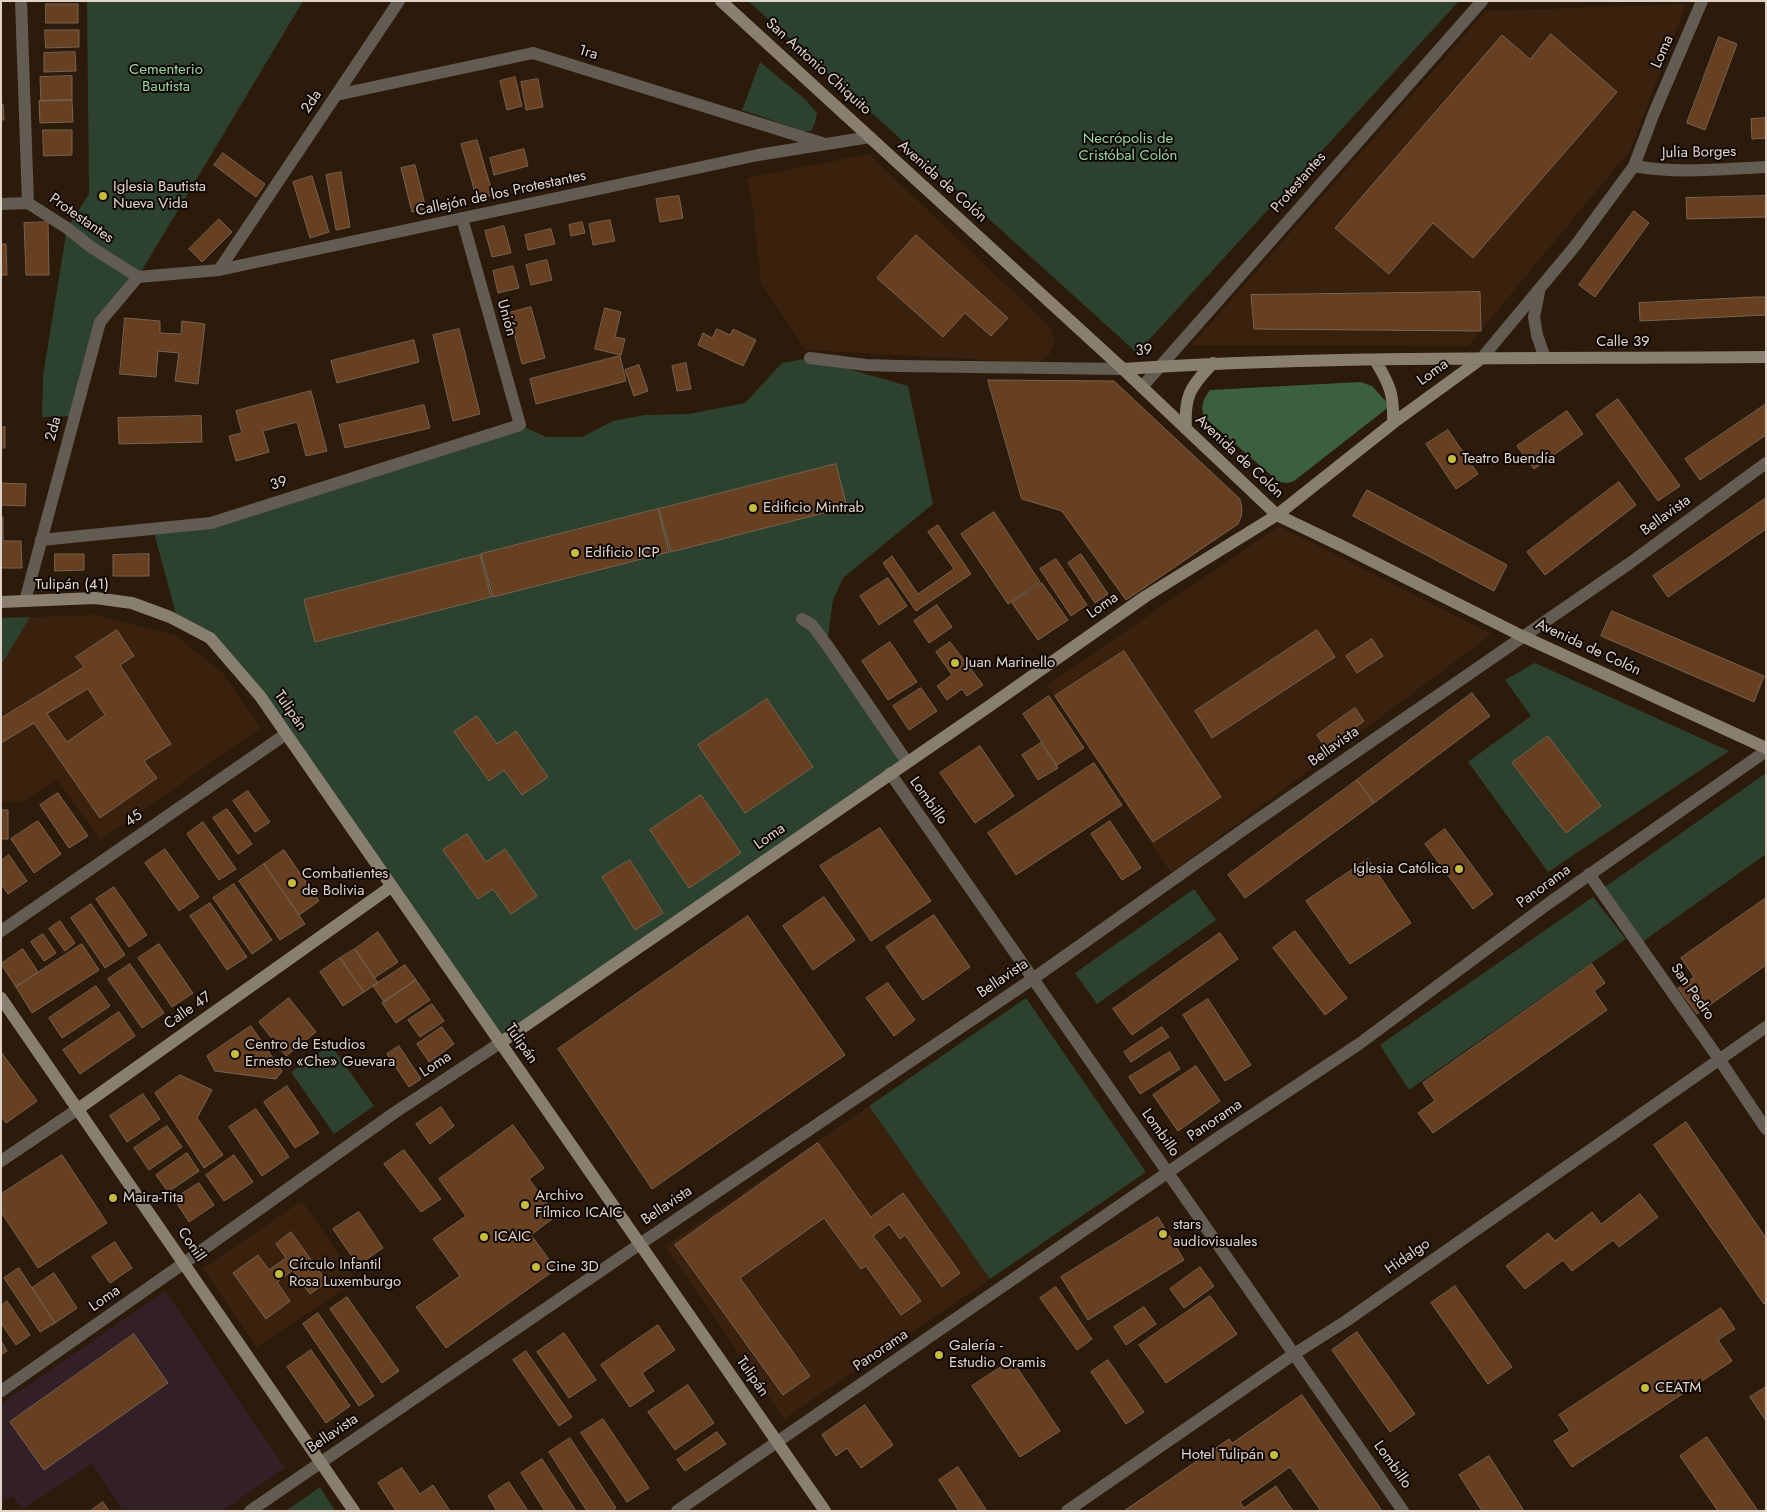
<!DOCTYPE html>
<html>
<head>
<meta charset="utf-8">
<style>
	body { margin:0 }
	#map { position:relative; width:1767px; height:1512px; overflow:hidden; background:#2c1a0b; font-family:Jost,sans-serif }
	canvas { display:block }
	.frame { position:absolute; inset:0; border:2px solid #e0d3ca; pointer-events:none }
</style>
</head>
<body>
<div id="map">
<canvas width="1767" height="1512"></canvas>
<div class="frame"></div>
</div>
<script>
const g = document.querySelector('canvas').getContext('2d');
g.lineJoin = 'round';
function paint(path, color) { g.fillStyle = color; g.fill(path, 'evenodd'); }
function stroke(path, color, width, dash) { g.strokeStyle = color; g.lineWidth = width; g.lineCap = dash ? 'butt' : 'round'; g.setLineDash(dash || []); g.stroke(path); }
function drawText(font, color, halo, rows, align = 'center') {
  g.font = font + ' Jost,sans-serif'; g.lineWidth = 4; g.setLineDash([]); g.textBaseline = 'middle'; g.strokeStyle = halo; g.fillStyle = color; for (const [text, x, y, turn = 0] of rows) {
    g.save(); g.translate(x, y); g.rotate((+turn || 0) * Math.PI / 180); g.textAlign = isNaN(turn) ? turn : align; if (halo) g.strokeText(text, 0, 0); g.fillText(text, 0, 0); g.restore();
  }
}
paint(new Path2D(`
	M1686,4L1631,149L1468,346L1191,345L1486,11Z
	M869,154L1050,327L1055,341L1050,354L1039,363L805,350L761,284L753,208L747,178Z
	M1279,526L1492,634L1171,873L1047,685Z
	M95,615L175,635L222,672L261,728L100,840L57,779L23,802H1V618Z
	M869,1106L990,1279L784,1419L665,1246Z
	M302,1201L356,1280L257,1348L203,1268Z`), '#39210d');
paint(new Path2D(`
	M165,1291L285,1468L222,1511H123L92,1464L23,1509L12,1496L1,1502V1404Z`), '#322026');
paint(new Path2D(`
	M87,1H303L138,277L100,322L74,416L42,417L43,376L67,228L89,194Z
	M748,1H1459L1137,353Z
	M760,62L806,100L817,113L815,123L811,131H803L742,110Z
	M810,358L908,386L933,504L843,578L833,600L827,645L907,762L500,1043L260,696L210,638L178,622L153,529L211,523L520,425L546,437H582L613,421L645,415L689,414L745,403L782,363Z
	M30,617L1,665V618Z
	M1535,663L1729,751L1548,872L1468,762L1531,716L1505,680Z
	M1766,773V854L1642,942L1605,887Z
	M1194,889L1216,920L1097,1004L1075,973Z
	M1593,897L1626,939L1409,1090L1380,1045Z
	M1026,998L1146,1172L990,1279L869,1106Z
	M331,1045L374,1106L334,1134L291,1072Z
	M320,1487L335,1511H286Z`), '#2c422f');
paint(new Path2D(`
	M1360,382L1372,386L1390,406L1294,481L1287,483L1279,482L1204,417C1200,406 1203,400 1210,390Z`), '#3a6040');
const building = new Path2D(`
	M46,4H78V23H46Z
	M45,30H79V47L46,48Z
	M1551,34L1617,92L1473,258L1433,223L1389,274L1335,228L1502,35L1530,59Z
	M1719,37L1737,44L1705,130L1687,123Z
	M75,52L76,71L44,72V53Z
	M72,76V100L41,101L40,77Z
	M515,77L522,106L507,110L500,81Z
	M538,79L543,107L526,110L521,82Z
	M72,100L73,122L40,123L39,101Z
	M1,104H3L4,120H1Z
	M1766,118V138L1752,139L1751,119Z
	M43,130H72V155L44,156Z
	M477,140L493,195L477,199L461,144Z
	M524,149L528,166L494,175L490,158Z
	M223,153L265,184L256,197L214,165Z
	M415,165L426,209L412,212L401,168Z
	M341,172L350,227L336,230L326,175Z
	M312,176L329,232L310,238L293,182Z
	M679,196L683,218L660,222L656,199Z
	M1766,196V217L1687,219L1686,198Z
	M1634,211L1649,223L1595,297L1579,285Z
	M219,219L232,232L202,262L189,249Z
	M610,220L615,241L593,245L589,224Z
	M48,222L49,275H26L24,223Z
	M582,222L585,233L571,236L569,225Z
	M504,226L511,253L492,257L485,231Z
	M551,229L555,244L528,250L525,235Z
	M916,235L1008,318L991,336L965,313L943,337L877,278Z
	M1,244H6L7,275H1Z
	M547,260L552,280L531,285L526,265Z
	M513,266L519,288L498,293L493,271Z
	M1480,292L1481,331L1254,329L1251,295Z
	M1757,297H1766V315L1640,321L1639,303Z
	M531,307L545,358L522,364L509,313Z
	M605,308L621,312L615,337L625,339L621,355L595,349Z
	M125,318L160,321V333L181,334L182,321L205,324L198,384L175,381L179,353L158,351L156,377L120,374Z
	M459,329L480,414L453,421L433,335Z
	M717,329L730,335L733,329L756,340L743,366L698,345L703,333L712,338Z
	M414,340L419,362L337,383L331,361Z
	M620,356L626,381L536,404L530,379Z
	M686,363L691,389L677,391L672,366Z
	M639,365L648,391L634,396L625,370Z
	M988,380L1114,381L1240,499L1242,509L1241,517L1238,524L1126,600L1062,511L1022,499Z
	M311,391L327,451L306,456L297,422L263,431L269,452L236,461L229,436L242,433L236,411Z
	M1618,399L1680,486L1658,501L1596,415Z
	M1766,404V435L1700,480L1685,459Z
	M424,405L430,428L345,448L339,425Z
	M1567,411L1583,434L1534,469L1517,446Z
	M201,416L202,442L119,444L118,418Z
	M5,427V448H1V428Z
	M1448,430L1478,474L1456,489L1426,444Z
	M836,464L847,507L671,552L659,509Z
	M1619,482L1636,505L1545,575L1527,552Z
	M1,483L26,484L25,506L1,505Z
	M1367,490L1507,565L1494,591L1353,516Z
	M1766,498V529L1668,597L1653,576Z
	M658,509L669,552L493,597L481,554Z
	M994,512L1040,582L1008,604L961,534Z
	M1,517H3V541H21L22,568H1Z
	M938,525L971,574L916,611L883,563L892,556L918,594L954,569L928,532Z
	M55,554H84V570L55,571Z
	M149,554V576H113V555Z
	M1081,554L1108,594L1095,603L1068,563Z
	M480,555L491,597L315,642L304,600Z
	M1056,559L1087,605L1071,616L1040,569Z
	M888,578L907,606L879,625L860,596Z
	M1042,583L1068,620L1038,640L1012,603Z
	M937,605L952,627L929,643L914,621Z
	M1612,611L1764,676L1754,702L1601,636Z
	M117,630L134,656L120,665L171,744L144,761L157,778L100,818L34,723L1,743V718L84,667L76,657ZM88,689L105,715L67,742L47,714Z
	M1317,630L1335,657L1212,738L1195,711Z
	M1372,639L1383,656L1357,673L1346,656Z
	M890,642L917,682L888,700L862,661Z
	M950,642L983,685L967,696L962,689L947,700L937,686L952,675L936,652Z
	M1124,651L1221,797L1153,842L1055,696Z
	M921,688L937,711L909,730L893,706Z
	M1472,693L1490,716L1374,803L1357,780Z
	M1049,696L1084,748L1057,765L1023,714Z
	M767,699L813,767L745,813L698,745Z
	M1355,708L1364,721L1326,748L1317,735Z
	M477,716L497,744L516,731L548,777L522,795L504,770L489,781L454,732Z
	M1548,736L1601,806L1566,833L1512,763Z
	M1041,743L1058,768L1038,780L1022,755Z
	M980,746L1014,796L975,823L940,773Z
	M1094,763L1122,805L1016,875L988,833Z
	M1357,780L1374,803L1245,898L1228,875Z
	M248,791L270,822L255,832L233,801Z
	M58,793L88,836L69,848L40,805Z
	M701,795L741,853L689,888L650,830Z
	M227,809L252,844L238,854L213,818Z
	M1,810H8V839H1Z
	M38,821L61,854L34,873L11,839Z
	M1110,821L1141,868L1122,880L1091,834Z
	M203,822L236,869L219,880L187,834Z
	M880,828L931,901L871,941L820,866Z
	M1445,829L1493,894L1473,909L1425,844Z
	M467,834L486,862L505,849L537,896L511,914L493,889L478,899L443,850Z
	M165,849L199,897L179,911L145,863Z
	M284,850L319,901L299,915L264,864Z
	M9,855L27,881L8,894L1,884V861Z
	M1368,859L1411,923L1350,964L1306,901Z
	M630,860L663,913L635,930L602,877Z
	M264,864L305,924L280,940L239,881Z
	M234,884L272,940L252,954L213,898Z
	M114,887L147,935L129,947L96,899Z
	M824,897L855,940L813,970L783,926Z
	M1766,898V965L1697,1014L1678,988L1694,977L1681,958Z
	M210,903L247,957L227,970L190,916Z
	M91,904L125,955L105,968L71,918Z
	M934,915L970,967L923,1000L886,947Z
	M748,916L845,1055L652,1189L558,1049Z
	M60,921L75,943L65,951L49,929Z
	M1295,931L1347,998L1325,1015L1273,948Z
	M378,932L398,962L374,978L355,949Z
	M1220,933L1238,959L1132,1035L1113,1009Z
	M43,934L56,953L44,961L31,942Z
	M82,944L99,970L32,1013L16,987Z
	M159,944L193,993L172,1007L138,958Z
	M23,949L38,972L16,987L1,964Z
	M355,949L378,983L364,992L340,958Z
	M340,958L364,992L343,1006L320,972Z
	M130,964L164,1013L142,1028L108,979Z
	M1592,964L1605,983L1594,991L1607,1010L1433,1133L1418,1113L1435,1101L1423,1083Z
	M405,965L416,980L384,1002L373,986Z
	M416,980L430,1000L396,1023L382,1003Z
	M888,983L915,1020L894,1036L866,998Z
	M96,986L110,1006L62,1038L49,1018Z
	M289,998L316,1032L286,1056L259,1022Z
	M1208,999L1251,1065L1225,1081L1183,1015Z
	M432,1004L444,1021L420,1037L408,1020Z
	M119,1012L135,1036L80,1074L63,1050Z
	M251,1026L282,1071L276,1079L215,1071L207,1056Z
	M442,1027L454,1044L429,1062L417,1044Z
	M1162,1027L1169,1037L1131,1062L1124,1052Z
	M399,1046L421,1079L409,1087L387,1054Z
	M1,1052L37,1101L6,1123L1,1116Z
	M1170,1052L1180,1069L1140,1094L1129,1077Z
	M1196,1066L1220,1101L1178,1131L1153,1095Z
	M180,1075L212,1090L197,1118L223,1155L204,1168L155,1093Z
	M287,1086L319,1133L295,1148L264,1102Z
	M143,1094L160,1119L127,1142L110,1116Z
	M441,1107L454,1126L430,1144L416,1124Z
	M256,1109L289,1157L262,1176L229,1127Z
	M1686,1122L1766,1238V1303L1764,1304L1654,1145Z
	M513,1125L544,1168L529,1179L556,1216L531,1235L556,1269L446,1348L416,1307L460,1276L433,1239L466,1216L439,1179Z
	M167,1126L182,1147L149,1170L134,1148Z
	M818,1143L871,1217L903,1193L960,1273L942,1287L905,1235L900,1239L889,1224L873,1236L921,1301L901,1315L866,1266L861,1269L824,1218L740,1278L810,1376L783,1395L675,1245Z
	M404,1150L441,1199L421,1212L384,1164Z
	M187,1153L199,1171L168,1192L156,1175Z
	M62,1155L107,1223L38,1268L1,1212V1194Z
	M234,1155L253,1182L224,1201L206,1175Z
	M199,1183L214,1205L189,1222L174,1199Z
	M1640,1194L1658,1217L1619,1247L1613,1240L1572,1271L1563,1260L1525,1289L1506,1266L1548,1233L1555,1241L1592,1212L1601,1224Z
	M359,1212L383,1248L358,1265L333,1229Z
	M1158,1217L1184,1260L1088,1320L1061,1277Z
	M291,1232L327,1282L310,1294L293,1270L277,1282L290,1301L266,1319L233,1273L258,1255L269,1270L286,1258L276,1244Z
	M115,1242L132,1268L110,1283L92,1257Z
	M1200,1267L1214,1286L1184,1308L1170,1289Z
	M19,1268L55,1323L40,1332L4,1278Z
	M54,1273L77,1308L55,1323L32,1288Z
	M1455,1286L1512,1367L1488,1384L1431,1303Z
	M1056,1287L1092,1339L1077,1350L1040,1298Z
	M1210,1296L1237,1334L1166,1383L1139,1345Z
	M347,1297L399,1371L382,1383L330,1309Z
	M7,1301L30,1335L16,1345L1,1323V1306Z
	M1144,1307L1156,1324L1126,1345L1114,1327Z
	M1721,1308L1735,1329L1718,1340L1732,1361L1572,1467L1554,1441L1570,1431L1559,1415Z
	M318,1313L374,1396L359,1406L303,1324Z
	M658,1325L675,1350L642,1373L654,1391L630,1407L601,1365Z
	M1357,1332L1415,1414L1390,1432L1332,1350Z
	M564,1333L596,1380L569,1398L537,1352Z
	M134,1334L168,1383L44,1470L10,1422Z
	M1,1341L7,1351L1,1355Z
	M311,1350L350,1406L326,1423L287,1367Z
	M526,1351L572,1417L559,1426L513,1360Z
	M1012,1360L1060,1431L1020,1457L972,1386Z
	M1108,1360L1144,1412L1126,1424L1091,1372Z
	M688,1385L714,1423L675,1450L648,1412Z
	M1766,1387V1421L1750,1397Z
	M1302,1395L1382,1511H1321L1290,1467L1240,1502L1244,1508L1276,1486L1293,1511H1124L1229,1439L1232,1443Z
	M865,1405L893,1445L861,1468L847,1448L836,1456L822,1435Z
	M603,1419L649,1488L627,1502L581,1433Z
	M717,1432L726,1444L685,1471L677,1460Z
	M1707,1437L1758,1511H1718L1680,1456Z
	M570,1438L616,1508L612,1511H587L549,1452Z
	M1489,1456L1524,1511H1482L1459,1475Z
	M542,1459L576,1511H545L521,1473Z
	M958,1467L987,1511H959L939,1480Z
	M402,1468L420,1494L433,1485L450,1511H396L378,1483Z
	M509,1482L528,1511H497L488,1496Z
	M103,1502L109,1511H90Z`);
paint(building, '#664021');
stroke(building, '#786251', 1);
stroke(new Path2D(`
	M21,1L28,203
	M336,95L533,53L822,143
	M1634,166C1677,174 1722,169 1766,167
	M1,204L28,203L67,228L91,247L138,277
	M219,270L399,1
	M138,277L219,270L758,155L870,137
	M1539,292L1534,317L1537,335L1545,358
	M810,358L866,365L898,366L1123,369
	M1481,359L1575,246L1634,166L1654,113L1702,1
	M1142,387L1482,1
	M41,540L211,523L520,425L462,218
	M25,601L100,322L138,277
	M802,619L812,625L827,645L907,762
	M890,773L1403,1511
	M1589,874L1719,1059L1766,1129
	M1,931L286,734
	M1,1161L78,1109
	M1,1391L184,1263L394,1113L500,1043
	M250,1511L640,1244L1034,978L1250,825L1630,563L1766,463
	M677,1511L1222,1135L1359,1044L1549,903L1766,751
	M1067,1511L1294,1354L1346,1321L1766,1027`), '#635c53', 12);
stroke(new Path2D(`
	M721,1L1123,369L1277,515L1346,548L1522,636L1766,748
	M1375,360C1390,385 1394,394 1393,423
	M1123,369C1337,355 1552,359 1766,357
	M1186,429C1184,396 1190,387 1213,363
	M1,602L95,598L132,603L170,617L210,638L260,696L825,1511
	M1,998L354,1511
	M500,1043L988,707L1146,596L1277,515L1393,423L1481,359
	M78,1109L392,886`), '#897f70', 12);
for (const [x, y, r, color] of [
	[103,196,5,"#c5bc3d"],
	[1452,459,5,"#c5bc3d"],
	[753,508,5,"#c5bc3d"],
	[575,553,5,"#c5bc3d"],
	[955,663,5,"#c5bc3d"],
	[1459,869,5,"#c5bc3d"],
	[292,883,5,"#c5bc3d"],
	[235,1054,5,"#c5bc3d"],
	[113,1198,5,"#c5bc3d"],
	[525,1205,5,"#c5bc3d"],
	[1163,1234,5,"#c5bc3d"],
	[484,1237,5,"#c5bc3d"],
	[536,1267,5,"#c5bc3d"],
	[279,1274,5,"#c5bc3d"],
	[939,1355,5,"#c5bc3d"],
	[1645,1388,5,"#c5bc3d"],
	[1274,1455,5,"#c5bc3d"]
]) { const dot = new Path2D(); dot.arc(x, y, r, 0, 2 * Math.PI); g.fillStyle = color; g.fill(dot); stroke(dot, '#0f0703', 2); }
drawText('15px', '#e0d3ca', '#0f0703', [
	["Loma",1663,52,-66],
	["1ra",588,53,17],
	["San Antonio Chiquito",818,67,42],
	["2da",312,102,-56],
	["Julia Borges",1699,153,-1],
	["Avenida de Colón",942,182,42],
	["Protestantes",1299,183,-49],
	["Callejón de los Protestantes",501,194,-12],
	["Protestantes",81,219,35],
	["Unión",506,318,74],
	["Calle 39",1623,342],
	["39",1144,351,-4],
	["Loma",1433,373,-36],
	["2da",54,429,-75],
	["Avenida de Colón",1239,457,43],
	["39",279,484,-18],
	["Bellavista",1666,516,-36],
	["Tulipán (41)",72,585],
	["Loma",1103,606,-35],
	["Avenida de Colón",1588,648,25],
	["Tulipán",290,711,55],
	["Bellavista",1334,747,-35],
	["Lombillo",928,801,55],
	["45",134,819,-35],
	["Loma",770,837,-35],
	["Panorama",1544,887,-36],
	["Bellavista",1003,979,-34],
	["San Pedro",1692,992,55],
	["Calle 47",188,1011,-35],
	["Tulipán",521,1044,55],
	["Loma",436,1065,-33],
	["Panorama",1215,1121,-34],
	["Lombillo",1160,1133,55],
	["Bellavista",667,1206,-34],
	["Conill",191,1245,56],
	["Hidalgo",1408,1257,-35],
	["Loma",105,1299,-35],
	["Panorama",881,1351,-34],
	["Tulipán",752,1377,55],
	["Bellavista",333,1434,-34],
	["Lombillo",1392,1465,55]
]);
drawText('15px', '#97d6a0', '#0f0703', [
	["Cementerio",166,70],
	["Bautista",166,87],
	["Necrópolis de",1128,139],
	["Cristóbal Colón",1128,156]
]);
drawText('15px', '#e0d3ca', '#0f0703', [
	["Iglesia Bautista",113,187],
	["Nueva Vida",113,204],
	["Teatro Buendía",1462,459],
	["Edificio Mintrab",763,508],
	["Edificio ICP",585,553],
	["Juan Marinello",965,663],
	["Iglesia Católica",1449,869,"right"],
	["Combatientes",302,874],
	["de Bolivia",302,891],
	["Centro de Estudios",245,1045],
	["Ernesto «Che» Guevara",245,1062],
	["Archivo",535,1196],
	["Fílmico ICAIC",535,1213],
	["Maira-Tita",123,1198],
	["stars",1173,1225],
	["audiovisuales",1173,1242],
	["ICAIC",494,1237],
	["Círculo Infantil",289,1265],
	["Rosa Luxemburgo",289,1282],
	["Cine 3D",546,1267],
	["Galería -",949,1346],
	["Estudio Oramis",949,1363],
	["CEATM",1655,1388],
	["Hotel Tulipán",1264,1455,"right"]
], 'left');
</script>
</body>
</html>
